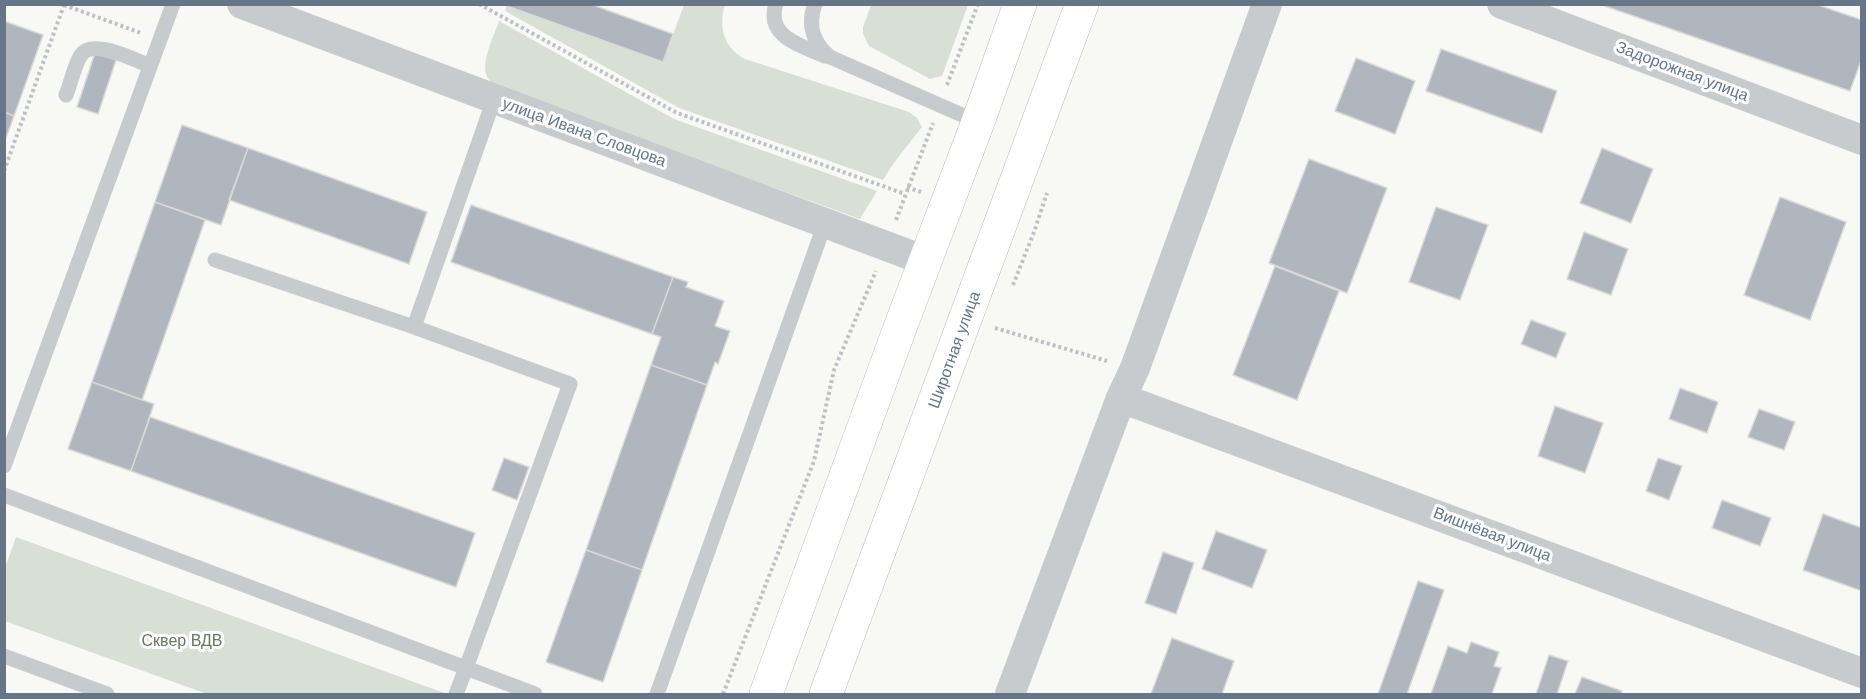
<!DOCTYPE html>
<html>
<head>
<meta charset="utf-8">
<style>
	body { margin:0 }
	#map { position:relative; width:1866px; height:699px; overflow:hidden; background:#f8f8f4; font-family:Arial,sans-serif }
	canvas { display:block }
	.frame { position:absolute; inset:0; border:6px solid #647688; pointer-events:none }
</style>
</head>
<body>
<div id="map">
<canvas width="1866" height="699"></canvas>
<div class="frame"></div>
</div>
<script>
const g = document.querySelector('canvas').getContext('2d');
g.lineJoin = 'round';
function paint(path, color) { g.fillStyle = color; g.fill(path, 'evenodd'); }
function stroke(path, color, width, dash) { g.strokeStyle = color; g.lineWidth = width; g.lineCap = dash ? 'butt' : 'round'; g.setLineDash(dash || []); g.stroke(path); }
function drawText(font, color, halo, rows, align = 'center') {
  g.font = font + ' Arial,sans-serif'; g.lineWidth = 6; g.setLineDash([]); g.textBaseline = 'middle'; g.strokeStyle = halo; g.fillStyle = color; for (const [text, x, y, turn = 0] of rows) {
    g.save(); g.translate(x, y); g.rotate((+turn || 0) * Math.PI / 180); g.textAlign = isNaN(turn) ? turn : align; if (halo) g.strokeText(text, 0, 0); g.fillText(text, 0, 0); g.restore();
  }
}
paint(new Path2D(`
	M684,5H725C718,27 724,48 745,59L909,112L917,118L922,127L893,164L883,180L679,108L505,11L507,6L663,62Z
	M871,5H968L942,76L930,79L869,46L863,34V27Z
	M499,21L674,119L877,191L860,219L502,89C498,87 493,85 490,81C477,67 494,37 499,21Z
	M16,537L447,694H207L5,621V568Z`), '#d8e0d5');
const building = new Path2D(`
	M507,4H590L673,34L663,62L507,6Z
	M1599,4H1815L1862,20V58L1850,91Z
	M4,21L43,35L14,116L4,112Z
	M1441,49L1557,91L1542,133L1426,91Z
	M95,53L116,60L98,114L77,107Z
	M1356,58L1415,81L1395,134L1335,111Z
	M4,112L14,116L4,143Z
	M182,125L248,148L221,225L155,202Z
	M248,148L427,212L409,264L229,200Z
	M1602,148L1653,169L1631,223L1580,203Z
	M1309,159L1387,188L1347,293L1269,263Z
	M1780,197L1846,222L1810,320L1744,295Z
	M155,202L205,220L142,400L92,382Z
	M471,205L673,277L652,334L451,262Z
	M1436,207L1488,225L1460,300L1409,282Z
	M1584,232L1628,249L1611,295L1567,279Z
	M1275,266L1339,291L1297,400L1233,375Z
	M673,277L688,282L686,287L724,301L715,326L730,331L718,364L715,362L707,385L651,365L661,337L652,334Z
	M1531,320L1566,333L1556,358L1521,344Z
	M651,365L707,385L642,570L586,550Z
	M92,382L154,404L131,471L68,449Z
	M1680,388L1718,402L1707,433L1669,419Z
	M1555,406L1603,423L1585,473L1538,456Z
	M1759,409L1795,422L1784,450L1748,437Z
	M150,417L475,533L456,587L131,471Z
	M504,458L529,467L517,500L492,490Z
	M1658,458L1682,466L1669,500L1646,491Z
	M1722,500L1771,518L1760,546L1712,528Z
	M1823,514L1862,528V591L1803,570Z
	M1216,531L1267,550L1252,588L1202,569Z
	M586,550L642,570L603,682L546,662Z
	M1163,552L1194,563L1176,614L1145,603Z
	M1418,581L1444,590L1407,694H1378Z
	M1172,638L1234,661L1222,694H1151Z
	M1471,642L1499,652L1494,666L1501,668L1492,694H1431L1448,646L1467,653Z
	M1549,655L1568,661L1557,694H1536Z
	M1582,677L1622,691L1621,694H1575Z`);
paint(building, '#afb6bd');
stroke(building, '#d9d9d7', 1.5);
const secondary = new Path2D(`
	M766,694L901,325L978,122L1020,4
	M826,694L1082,4`);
stroke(secondary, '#b9bec3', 34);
stroke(new Path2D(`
	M479,4L677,113L905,194
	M64,5L141,33
	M947,85L978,4
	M4,171L64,5
	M907,187L921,192
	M896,220L933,123
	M1013,285L1034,232L1047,193
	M995,328L1107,361
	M723,694L814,461L834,370L876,271`), '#bec1c3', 4, [3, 3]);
stroke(new Path2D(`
	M776,4C765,37 802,46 825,56
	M815,4C807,25 813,43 830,57L978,122
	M66,95C71,83 74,66 81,55C92,38 135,60 150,66
	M494,99L414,327L570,384L466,668L535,694
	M215,260L414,327
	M4,466L173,4
	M4,495L466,668L456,694
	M4,656L107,694
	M657,694L825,223`), '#c7cbce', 15);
stroke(new Path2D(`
	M242,4L926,261
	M1502,4L1862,140
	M1121,398L1862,673
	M1010,694L1121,398L1135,368L1267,4`), '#c7cbce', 30);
stroke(secondary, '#fff', 33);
drawText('16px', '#647688', '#fff', [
	["Задорожная улица",1682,72,21],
	["улица Ивана Словцова",584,133,20],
	["Широтная улица",955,350,-70],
	["Вишнёвая улица",1492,535,21]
]);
drawText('16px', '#637a5f', '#fff', [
	["Сквер ВДВ",182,642]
]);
</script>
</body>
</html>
